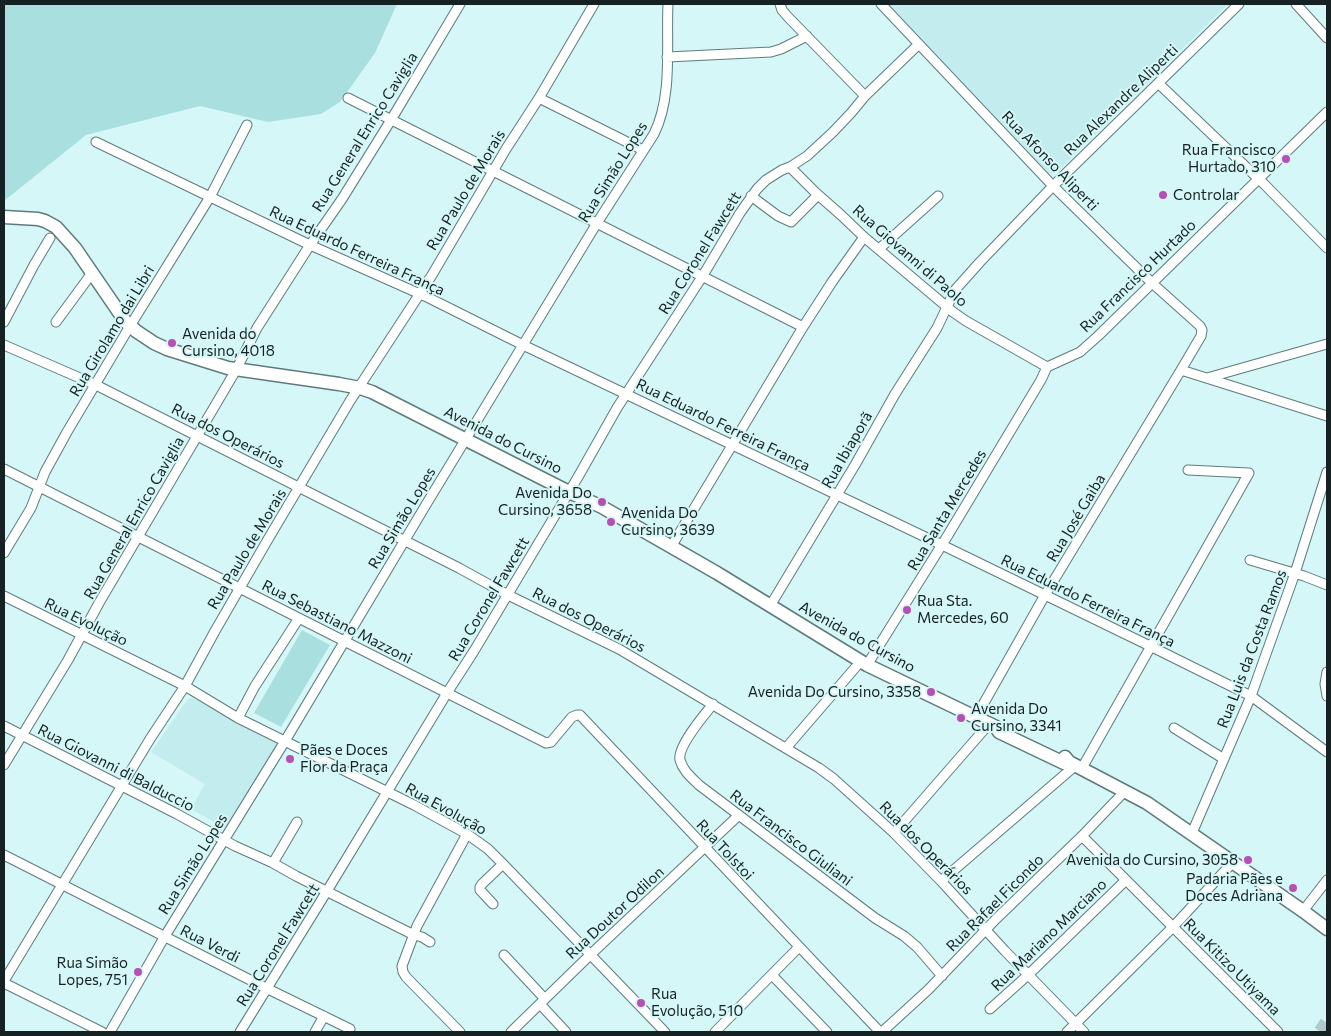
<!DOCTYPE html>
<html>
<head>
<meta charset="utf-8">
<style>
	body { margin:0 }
	#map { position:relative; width:1331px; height:1036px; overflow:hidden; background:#d6f7f7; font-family:Commissioner,sans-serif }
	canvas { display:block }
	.frame { position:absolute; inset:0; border:5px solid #152122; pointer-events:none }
</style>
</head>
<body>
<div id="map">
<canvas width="1331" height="1036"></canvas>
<div class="frame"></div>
</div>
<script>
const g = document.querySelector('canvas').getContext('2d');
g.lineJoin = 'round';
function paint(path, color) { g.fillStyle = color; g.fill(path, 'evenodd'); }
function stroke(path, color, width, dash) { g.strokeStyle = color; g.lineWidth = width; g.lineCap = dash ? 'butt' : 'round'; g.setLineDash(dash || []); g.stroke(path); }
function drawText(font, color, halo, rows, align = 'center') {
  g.font = font + ' Commissioner,sans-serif'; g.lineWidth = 4; g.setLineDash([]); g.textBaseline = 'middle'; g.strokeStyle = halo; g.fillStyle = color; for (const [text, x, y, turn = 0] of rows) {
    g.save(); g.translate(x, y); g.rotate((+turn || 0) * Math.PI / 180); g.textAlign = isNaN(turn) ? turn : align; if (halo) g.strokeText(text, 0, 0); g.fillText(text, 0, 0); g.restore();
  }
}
paint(new Path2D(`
	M889,4H1228L1057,172L1053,174L1049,173Z
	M192,698L278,743L225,828L191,809L205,784L151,752L188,699Z`), '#c2eced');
paint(new Path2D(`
	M4,4H397L375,53L340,102L321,114L268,122L200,106L86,135L4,201Z
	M302,630L330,645L281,727L254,713Z`), '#aadfe0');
stroke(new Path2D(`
	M1321,1032L1327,1023`), '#afcccc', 15, [15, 8]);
const minor = new Path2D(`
	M780,4L782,10L788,17L865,96
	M881,4L1053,186L1152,283L1200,326L1202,330L1201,336L1181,370L1045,595L976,717
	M1296,4L1327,38
	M667,57L771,52L781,49L807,36
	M1158,83L1265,185L1327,248
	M348,98L803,327
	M539,98L643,150
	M96,142L310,245L429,298L523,345L942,545L1150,646L1251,696L1327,752
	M790,167L816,193L841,215L864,237L953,312L966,321L1047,367
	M751,196L778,216L791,222L818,195
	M879,249L938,196
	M4,322L34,265L50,238
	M56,322L92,273
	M4,345L96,385L459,568L508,595L619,649L819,768L834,779L894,833L941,881L1005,951L1084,1032
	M1047,367L1080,352L1098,336L1327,112
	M1181,370L1327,416
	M1207,378L1327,344
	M4,469L546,743L551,742L572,717L577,715H580L880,1032
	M671,547L803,327L832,282L864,237
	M4,553L31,508L45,472L67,432L130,326L210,197L247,125
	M1250,560L1304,576L1327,585
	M4,596L185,686L238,718L414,805L467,834L488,849L503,864L665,1032
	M770,606L855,465L895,394L937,328L955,290L980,262L1053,186L1239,4
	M867,665L948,535L1041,380L1047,367
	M1327,672L1325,684L1327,696
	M713,704C704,715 677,747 680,760C683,771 692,778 699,785L875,918L904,936L917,947L942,976
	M238,718L255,686L299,618
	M4,726L177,814L235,846L273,863L296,876L414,935L422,937L430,942
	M1174,728L1224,759
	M786,748L861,661
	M4,765L68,660L99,603L236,370L257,328L310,245L342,199L391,120L460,4
	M1082,768L1249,473L1188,470
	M894,833L989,724
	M1192,833L1251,696L1295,573L1327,472
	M1082,836L1278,1032
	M4,855L266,988L350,1029
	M273,863L297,822
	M941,881L1076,765
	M493,904L480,890V887L482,884L503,864
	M1303,911L1327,880
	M504,955L545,999
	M772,975L827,1032
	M4,981L150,739L185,686L215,631L267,541L350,401L432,275L506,149L539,98L594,4
	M4,983L102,1032
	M540,1004L566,1032
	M990,1009L1028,975L1126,880
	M110,1032L165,936L285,741L427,503L597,223L654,134C673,96 666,45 668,4
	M240,1032L327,891L447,693L474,651L578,477L617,408L702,277L740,213L757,189L766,180L782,170L790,167L807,156L833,132L851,113L865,96L919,44
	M315,1032L324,1016
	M460,1032L406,977L403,972L402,966L417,926L467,834
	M511,1032L590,955L739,815
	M715,1032L799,947
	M882,1032L929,989L996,919L1082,836L1125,791
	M1067,1032L1173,927L1233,862`);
const secondary = new Path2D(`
	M4,217L38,219L45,221L56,227L75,248L125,321L136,331L154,343L167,349L228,368L339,384L360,388L372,392L569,492L602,507L717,573L867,665L996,727L999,732L1064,763L1069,762
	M1065,757L1069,762L1147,803L1303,911L1327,929`);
stroke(minor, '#5e7b7b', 11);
stroke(secondary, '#5e7b7b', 15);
stroke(minor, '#fff', 9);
stroke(secondary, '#fff', 12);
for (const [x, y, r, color] of [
	[1286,159,5,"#b650b4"],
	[1163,195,5,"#b650b4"],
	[172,343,5,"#b650b4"],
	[602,502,5,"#b650b4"],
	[611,522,5,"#b650b4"],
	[907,610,5,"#b650b4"],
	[931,692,5,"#b650b4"],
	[961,718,5,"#b650b4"],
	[290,759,5,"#b650b4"],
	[1248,860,5,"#b650b4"],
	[1293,888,5,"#b650b4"],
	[138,972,5,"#b650b4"],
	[641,1003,5,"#b650b4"]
]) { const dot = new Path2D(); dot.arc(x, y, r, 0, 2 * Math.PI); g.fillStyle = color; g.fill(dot); stroke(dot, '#d6f7f7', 2); }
drawText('15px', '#152122', '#d6f7f7', [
	["Rua Alexandre Aliperti",1121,100,-44],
	["Rua General Enrico Caviglia",365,132,-58],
	["Rua Afonso Aliperti",1050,161,46],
	["Rua Simão Lopes",613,172,-58],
	["Rua Paulo de Morais",466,190,-59],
	["Rua Eduardo Ferreira França",357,251,25],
	["Rua Coronel Fawcett",700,253,-58],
	["Rua Giovanni di Paolo",910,256,41],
	["Rua Francisco Hurtado",1138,276,-44],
	["Rua Girolamo dai Libri",112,331,-59],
	["Rua Eduardo Ferreira França",723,425,26],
	["Rua dos Operários",228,436,27],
	["Avenida do Cursino",503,440,27],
	["Rua Ibiaporã",847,450,-60],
	["Rua Santa Mercedes",947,510,-59],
	["Rua General Enrico Caviglia",134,518,-60],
	["Rua Simão Lopes",402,518,-59],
	["Rua José Gaiba",1076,518,-59],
	["Rua Paulo de Morais",247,549,-59],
	["Rua Coronel Fawcett",489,599,-59],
	["Rua Eduardo Ferreira França",1088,601,26],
	["Rua dos Operários",589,620,27],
	["Rua Evolução",86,622,26],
	["Rua Sebastiano Mazzoni",337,622,27],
	["Avenida do Cursino",857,637,29],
	["Rua Luis da Costa Ramos",1252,649,-69],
	["Rua Giovanni di Balduccio",116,768,27],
	["Rua Evolução",446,809,29],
	["Rua Francisco Giuliani",791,838,37],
	["Rua dos Operários",926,848,45],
	["Rua Tolstoi",725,850,47],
	["Rua Simão Lopes",193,864,-58],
	["Rua Rafael Ficondo",995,903,-45],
	["Rua Doutor Odilon",615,913,-43],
	["Rua Mariano Marciano",1049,935,-44],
	["Rua Verdi",210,944,27],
	["Rua Coronel Fawcett",278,945,-58],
	["Rua Kitizo Utiyama",1232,967,45]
]);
drawText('15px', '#152122', '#d6f7f7', [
	["Rua Francisco",1276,150,"right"],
	["Hurtado, 310",1276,167,"right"],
	["Controlar",1173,195],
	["Avenida do",182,334],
	["Cursino, 4018",182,351],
	["Avenida Do",592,493,"right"],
	["Cursino, 3658",592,510,"right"],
	["Avenida Do",621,513],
	["Cursino, 3639",621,530],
	["Rua Sta.",917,601],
	["Mercedes, 60",917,618],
	["Avenida Do Cursino, 3358",921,692,"right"],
	["Avenida Do",971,709],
	["Cursino, 3341",971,726],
	["Pães e Doces",300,750],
	["Flor da Praça",300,767],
	["Avenida do Cursino, 3058",1238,860,"right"],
	["Padaria Pães e",1283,879,"right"],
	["Doces Adriana",1283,896,"right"],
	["Rua Simão",128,963,"right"],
	["Lopes, 751",128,980,"right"],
	["Rua",651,994],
	["Evolução, 510",651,1011]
], 'left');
</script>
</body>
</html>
